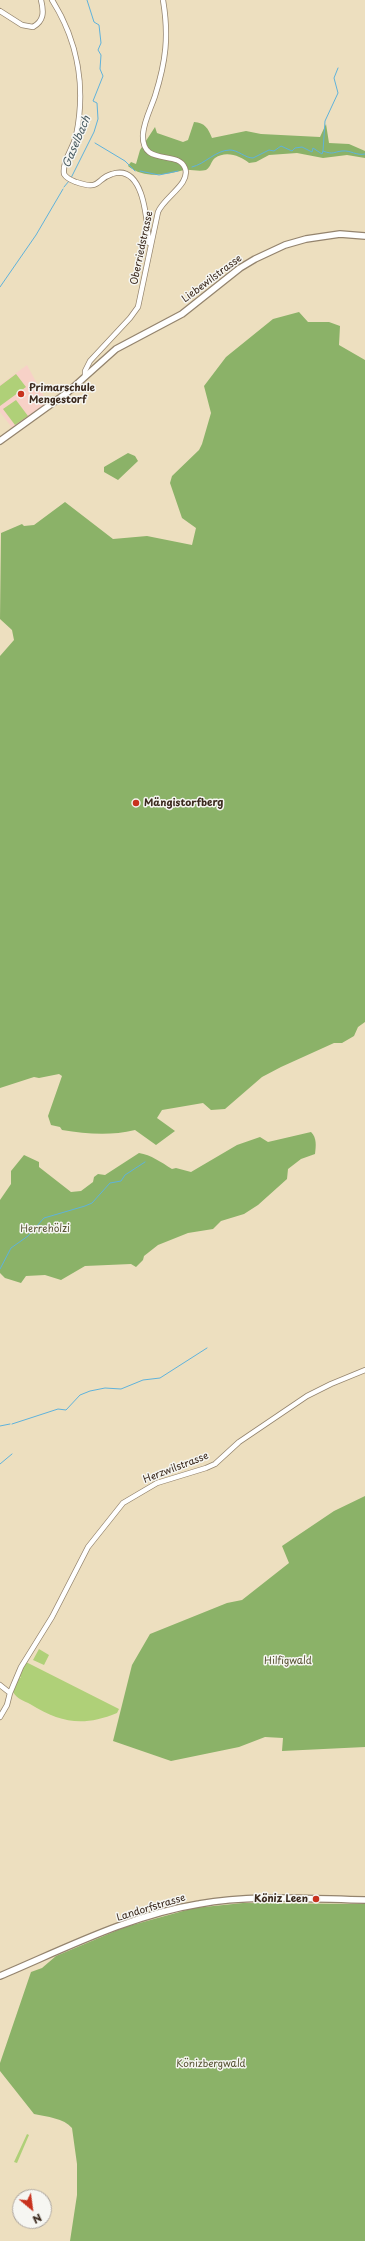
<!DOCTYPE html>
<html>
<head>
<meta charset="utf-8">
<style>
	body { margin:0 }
	#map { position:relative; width:365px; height:2241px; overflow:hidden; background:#eddfbf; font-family:"Playpen Sans",sans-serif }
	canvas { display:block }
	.north { position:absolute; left:12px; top:2189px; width:40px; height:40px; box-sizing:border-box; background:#f6f6f2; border:1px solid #aba49d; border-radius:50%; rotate:151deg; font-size:11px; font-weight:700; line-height:16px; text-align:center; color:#3b2a1e }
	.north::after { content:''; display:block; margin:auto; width:14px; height:18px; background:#c8321e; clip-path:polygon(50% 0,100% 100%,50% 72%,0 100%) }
</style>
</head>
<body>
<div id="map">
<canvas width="365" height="2241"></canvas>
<div class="north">N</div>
</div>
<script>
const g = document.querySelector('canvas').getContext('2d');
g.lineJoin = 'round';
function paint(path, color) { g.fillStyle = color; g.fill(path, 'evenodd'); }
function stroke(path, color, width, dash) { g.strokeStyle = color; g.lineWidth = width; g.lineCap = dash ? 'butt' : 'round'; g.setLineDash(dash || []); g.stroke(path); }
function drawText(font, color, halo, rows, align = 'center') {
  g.font = font + ' "Playpen Sans",sans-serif'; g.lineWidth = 3; g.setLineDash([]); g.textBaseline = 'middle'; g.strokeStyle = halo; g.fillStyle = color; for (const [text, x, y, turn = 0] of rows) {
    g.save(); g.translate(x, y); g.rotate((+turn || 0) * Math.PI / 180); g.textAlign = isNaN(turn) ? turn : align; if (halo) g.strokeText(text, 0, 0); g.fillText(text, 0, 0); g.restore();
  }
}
paint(new Path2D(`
	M27,365L48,404L13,429L0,412V385Z`), '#f7d1c7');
paint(new Path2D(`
	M16,374L26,387L0,406V386Z
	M16,400L28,416L15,425L3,409Z
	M39,1649L49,1655L44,1665L33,1660Z
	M26,1662L119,1709L117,1713C83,1727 61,1723 30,1704C24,1701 16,1698 13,1692L18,1677L21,1678L19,1675Z
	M27,2134L29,2135L17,2163L14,2162Z`), '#afd078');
paint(new Path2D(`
	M194,122C205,123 208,128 212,138L246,131L261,134L320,137L326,124L329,143L349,144L365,151V158L347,155L323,158L297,153L269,155L256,162L249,163C241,156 226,150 215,158C211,161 211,167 206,170C198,172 191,169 184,170C166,175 144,179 128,166L131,162L136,164L140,150L155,127L157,133L183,142L188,140Z
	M299,312L308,322H329L340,326L339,345L365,360V1022L358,1027L354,1036L342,1043H334L281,1067L262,1077L225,1109L211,1110L203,1103L162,1110L157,1118L175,1131L156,1145L135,1130C110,1136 87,1134 62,1130L60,1127L51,1125L48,1116L62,1076L59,1074L39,1078L34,1077L0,1088V656L14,640L12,630L0,619L1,533L22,524L24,526L34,525L65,502L113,539L147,536L192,545L196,528L182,518L170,483L172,476L199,450L202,444L211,413L204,386L226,357L273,319Z
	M128,453L135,456L138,461L118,480L104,472V467Z
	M311,1132C317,1138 316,1146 315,1154L301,1159L288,1169L287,1179L258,1205L244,1214L221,1221L213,1229L188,1233L158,1245L144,1256L143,1260L136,1267L131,1264L85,1266L61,1280L45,1275L26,1276L21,1283L5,1278L0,1273V1200L11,1184V1171L24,1155L39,1162V1167L71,1192L81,1191L93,1182L94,1177L98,1174L105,1175L139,1153C151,1155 161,1162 172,1169L176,1168L191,1172L237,1145L260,1137L268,1142Z
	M365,1496V1747L282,1751L283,1738L265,1737L239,1747L171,1761L113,1741L132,1665L150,1634L227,1603L242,1600L289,1563L282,1546L334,1511Z
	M243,1903L365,1904V2241H70L77,2195V2164L72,2128C64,2118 47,2117 34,2114L0,2071V2063L31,1972L42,1968L56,1956L125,1927L194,1908Z`), '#8bb268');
stroke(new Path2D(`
	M95,143L125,161L135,171
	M323,151L325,121L338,93L334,78L338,68
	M192,167C205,164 216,150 230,150C238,150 245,158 253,158L269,150L274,151L281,146L292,151L295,148L302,147L312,152L313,148L322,154L323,151C334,155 333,152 342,151C351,150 356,156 365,154
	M140,171L159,175L178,171
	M71,178L94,132L98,119L97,103L93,101L103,76L100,69L101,55L98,50L101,43L99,25L94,22L87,0
	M64,187L69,181
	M0,287L36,235L63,189
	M0,1269L11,1248L28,1236L44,1218L85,1206L92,1203L110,1183L121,1181L125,1175L145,1162
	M12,1424L58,1409L66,1410L80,1395L90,1391L105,1388L121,1389L143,1380L160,1378L207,1348
	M0,1426L10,1424
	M0,1464L12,1454`), '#5fb2db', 1);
const minor = new Path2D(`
	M52,0C78,41 86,88 76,136C73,148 62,162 64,174C67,179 71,180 76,182C102,191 95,179 112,174C145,163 147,224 149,243
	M0,11L22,25L33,27C44,21 44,12 41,0
	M85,376V371L90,361L130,318L138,307L158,212C164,197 191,184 185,168C178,149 141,168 143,134C144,121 151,108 155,96C166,61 169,36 163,0
	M0,1685L10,1693
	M0,1717L7,1705L10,1693L21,1667L52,1617L88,1547L123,1503L157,1483L206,1468L215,1464L239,1442L307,1396L331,1384L365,1370`);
const tertiary = new Path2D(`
	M0,441L68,392L116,349L182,314L240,268L255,259L285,245L306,239L340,234L365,236
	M0,1976C64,1949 130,1915 199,1904C253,1894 310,1899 365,1900`);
stroke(minor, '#94846e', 6);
stroke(tertiary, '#94846e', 8);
stroke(minor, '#fff', 4.5);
stroke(tertiary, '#fff', 5.5);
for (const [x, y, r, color] of [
	[21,394,4,"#c8321e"],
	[136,803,4,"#c8321e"],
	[316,1899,4,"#c8321e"]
]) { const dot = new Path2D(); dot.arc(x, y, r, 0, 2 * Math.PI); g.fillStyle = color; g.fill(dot); stroke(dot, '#f6f6f2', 1.5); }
drawText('10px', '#3b2a1e', '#f6f6f2', [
	["Oberriedstrasse",142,248,-78],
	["Liebewilstrasse",212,279,-37],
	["Herzwilstrasse",176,1468,-21],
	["Landorfstrasse",151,1908,-17]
]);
drawText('bold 10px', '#3b2a1e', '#f6f6f2', [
	["Primarschule",29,388],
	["Mengestorf",29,400],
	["Mängistorfberg",144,803],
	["Köniz Leen",308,1899,"right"]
], 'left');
drawText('10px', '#585434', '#f6f6f2', [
	["Herrehölzi",45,1229],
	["Hilfigwald",288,1661],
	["Könizbergwald",211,2064]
]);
drawText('italic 11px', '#485a60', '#f6f6f2', [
	["Gaselbach",77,142,-67]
]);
</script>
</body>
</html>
